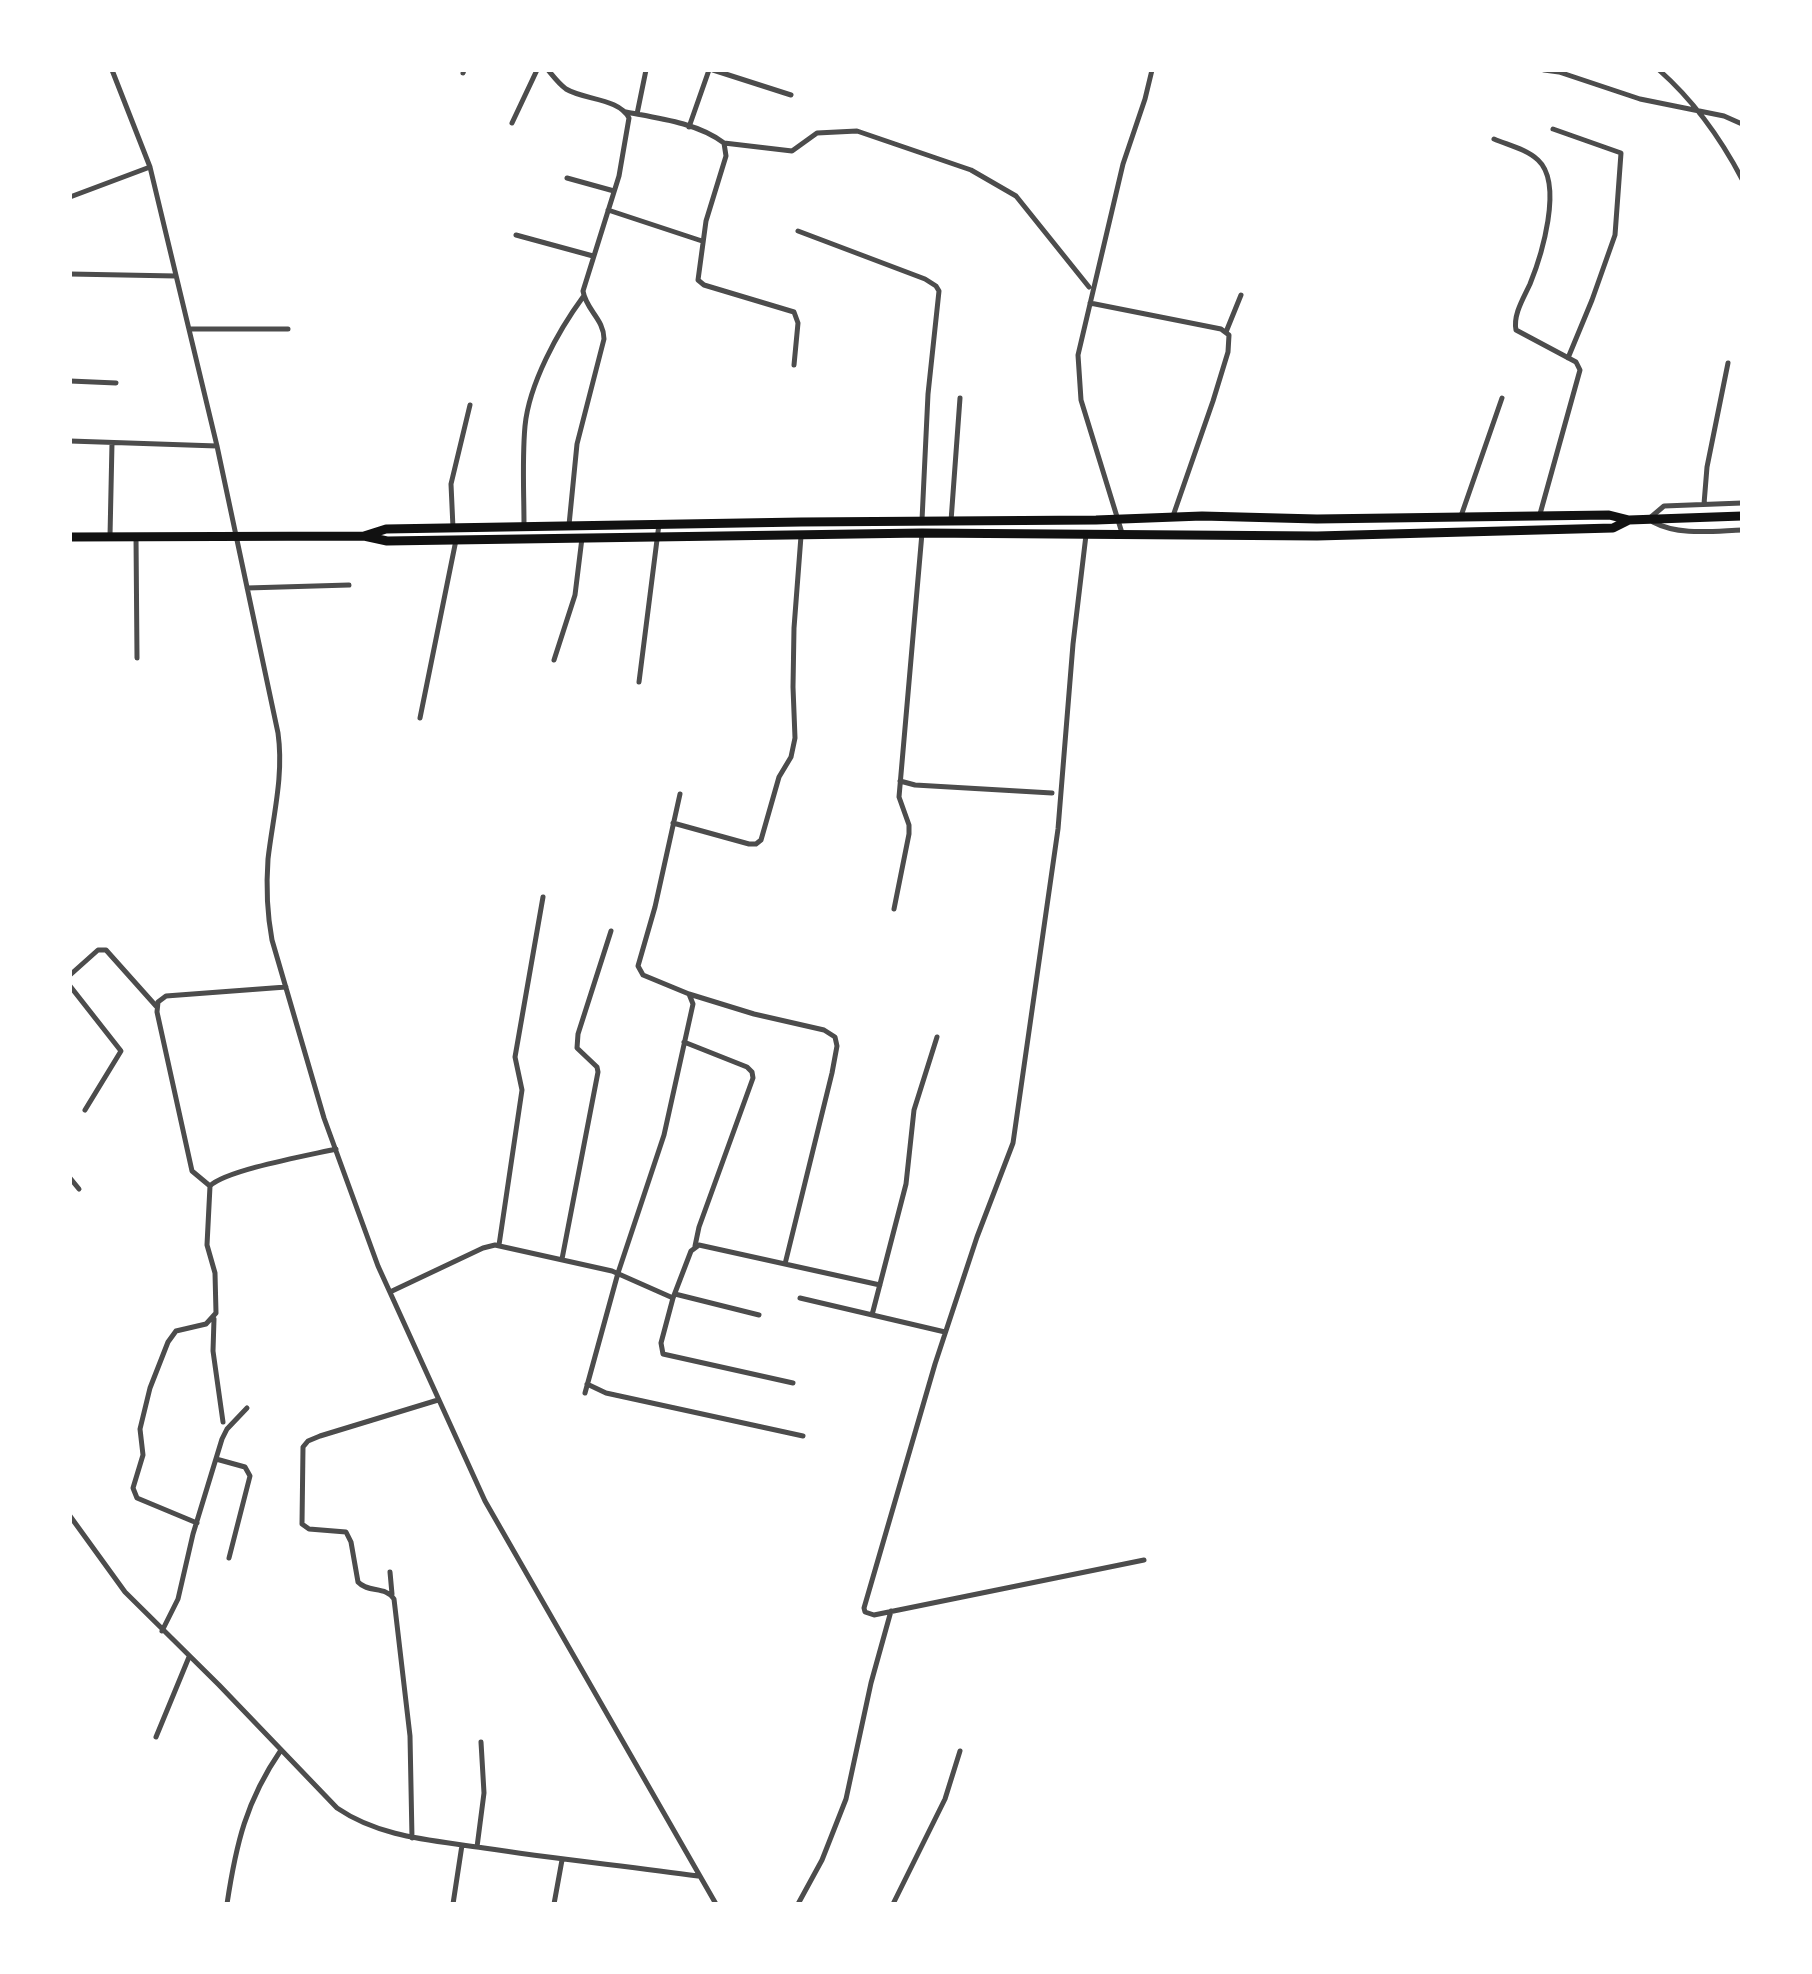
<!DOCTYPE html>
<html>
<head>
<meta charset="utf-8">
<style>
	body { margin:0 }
	#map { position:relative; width:1812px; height:1974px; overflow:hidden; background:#fff; font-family:Barlow,sans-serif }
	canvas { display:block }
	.frame { position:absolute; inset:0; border:72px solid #fff; pointer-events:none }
</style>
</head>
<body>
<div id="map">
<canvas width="1812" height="1974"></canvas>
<div class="frame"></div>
</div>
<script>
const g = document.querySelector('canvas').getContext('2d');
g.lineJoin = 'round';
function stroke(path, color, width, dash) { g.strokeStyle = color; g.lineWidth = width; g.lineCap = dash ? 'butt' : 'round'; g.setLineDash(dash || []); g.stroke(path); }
stroke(new Path2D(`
	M112,70L150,167L217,446L278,733C284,776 273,816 268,859C266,887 267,913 272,940L324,1118L378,1266L485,1501L716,1904
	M548,70C553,76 559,84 566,89C584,100 619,98 629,118L619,176L583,291C586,310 604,319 604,339L577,444L569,525
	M713,70L791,95
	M1544,70L1559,72L1640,99L1724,116L1742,124
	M1659,70C1693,100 1721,139 1742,179
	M463,73L464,70
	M626,112C658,118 698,123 724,143L726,156L706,221L698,280L704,285L794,312L798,323L794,365
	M637,114L646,70
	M512,123L537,70
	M689,127L709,70
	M1553,129L1621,153L1615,235L1592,300L1568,358
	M1494,139C1508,145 1526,149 1538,160C1564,184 1541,257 1530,284C1523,299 1513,315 1516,330L1576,362L1580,370L1540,514
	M724,143L792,151L817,133L857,131L971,170L1016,196L1089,287
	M567,178L614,191
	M70,197L150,167
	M608,210L702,241
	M798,231L925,279L936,286L939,291L928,394L922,520
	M516,235L593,256
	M70,274L176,276
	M1090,303L1221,329L1229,335L1228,352L1213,401L1173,516
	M189,329H288
	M1226,332L1241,295
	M70,381L116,383
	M70,441L217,446
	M1704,504L1707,467L1728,363
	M1461,516L1502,398
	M1651,517L1664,506L1742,503
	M951,521L960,398
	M1653,522C1679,536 1713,531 1742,530
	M524,525C524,493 522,459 525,426C529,384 558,331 583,297
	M453,528L451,484L470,405
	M1122,533L1081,400L1078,355L1123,164L1145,99L1152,70
	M1086,535L1073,644L1058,829L1013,1143L977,1237L935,1364L864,1608L865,1612L874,1615L1144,1560
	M110,536L112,443
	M136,536L137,658
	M247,588L349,585
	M554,660L575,595L582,538
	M639,682L659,524
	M420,718L456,540
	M900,781L915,785L1052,793
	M673,823L749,844H756L761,840L779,777L791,757L795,738L793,687L794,628L801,536
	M894,909L909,834V825L899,797L922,533
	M70,975L98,950H106L156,1006
	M70,986L121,1051L85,1110
	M689,994L754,1014L824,1030L835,1037L837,1046L832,1073L785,1264
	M684,1042L747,1067L752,1072L753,1078L699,1227L695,1246
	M70,1178L79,1189
	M210,1186L192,1171L157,1012L158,1002L166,996L286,987
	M499,1245L522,1090L515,1057L543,897
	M562,1259L598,1072L597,1067L577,1048L578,1034L611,931
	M390,1292L483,1248L495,1245L612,1271L673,1298L691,1251L699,1245L880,1285
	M675,1294L759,1315
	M673,1298L661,1343L663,1354L793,1383
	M800,1298L945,1332
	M872,1315L906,1184L914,1110L937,1037
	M214,1319L213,1351L223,1422
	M587,1384L606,1393L803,1436
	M585,1393L618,1273L664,1135L693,1004L689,994L643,975L638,966L655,907L680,794
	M216,1459L245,1467L250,1476L229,1558
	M70,1516L125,1592L219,1685L337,1808C381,1838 433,1840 484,1848C555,1859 627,1866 698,1876
	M197,1523L137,1498L133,1488L143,1455L140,1429L150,1388L168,1342L176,1331L206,1324L216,1313L215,1273L207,1245L210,1186C226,1170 310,1155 336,1149
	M390,1572L392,1594
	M162,1631L178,1599L193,1534L222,1439L227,1429L247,1408
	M156,1737L189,1657
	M412,1838L410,1736L394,1599C386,1586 368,1593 358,1582L351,1542L346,1532L309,1529L302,1524L303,1447L308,1441L320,1436L438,1400
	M477,1847L484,1793L481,1742
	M227,1904C236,1844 246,1801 281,1750
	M453,1904L462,1845
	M554,1904L562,1860
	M798,1904L822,1860L846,1799L871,1683L891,1611
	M893,1904L945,1799L960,1751`), '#4c4c4c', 5);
stroke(new Path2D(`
	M364,536L386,529L801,522L1096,520L1202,516L1317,519L1609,515L1629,520L1742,516
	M70,537L364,536L387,541L922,533L1317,536L1613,528L1629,520`), '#111', 9);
</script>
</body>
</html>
